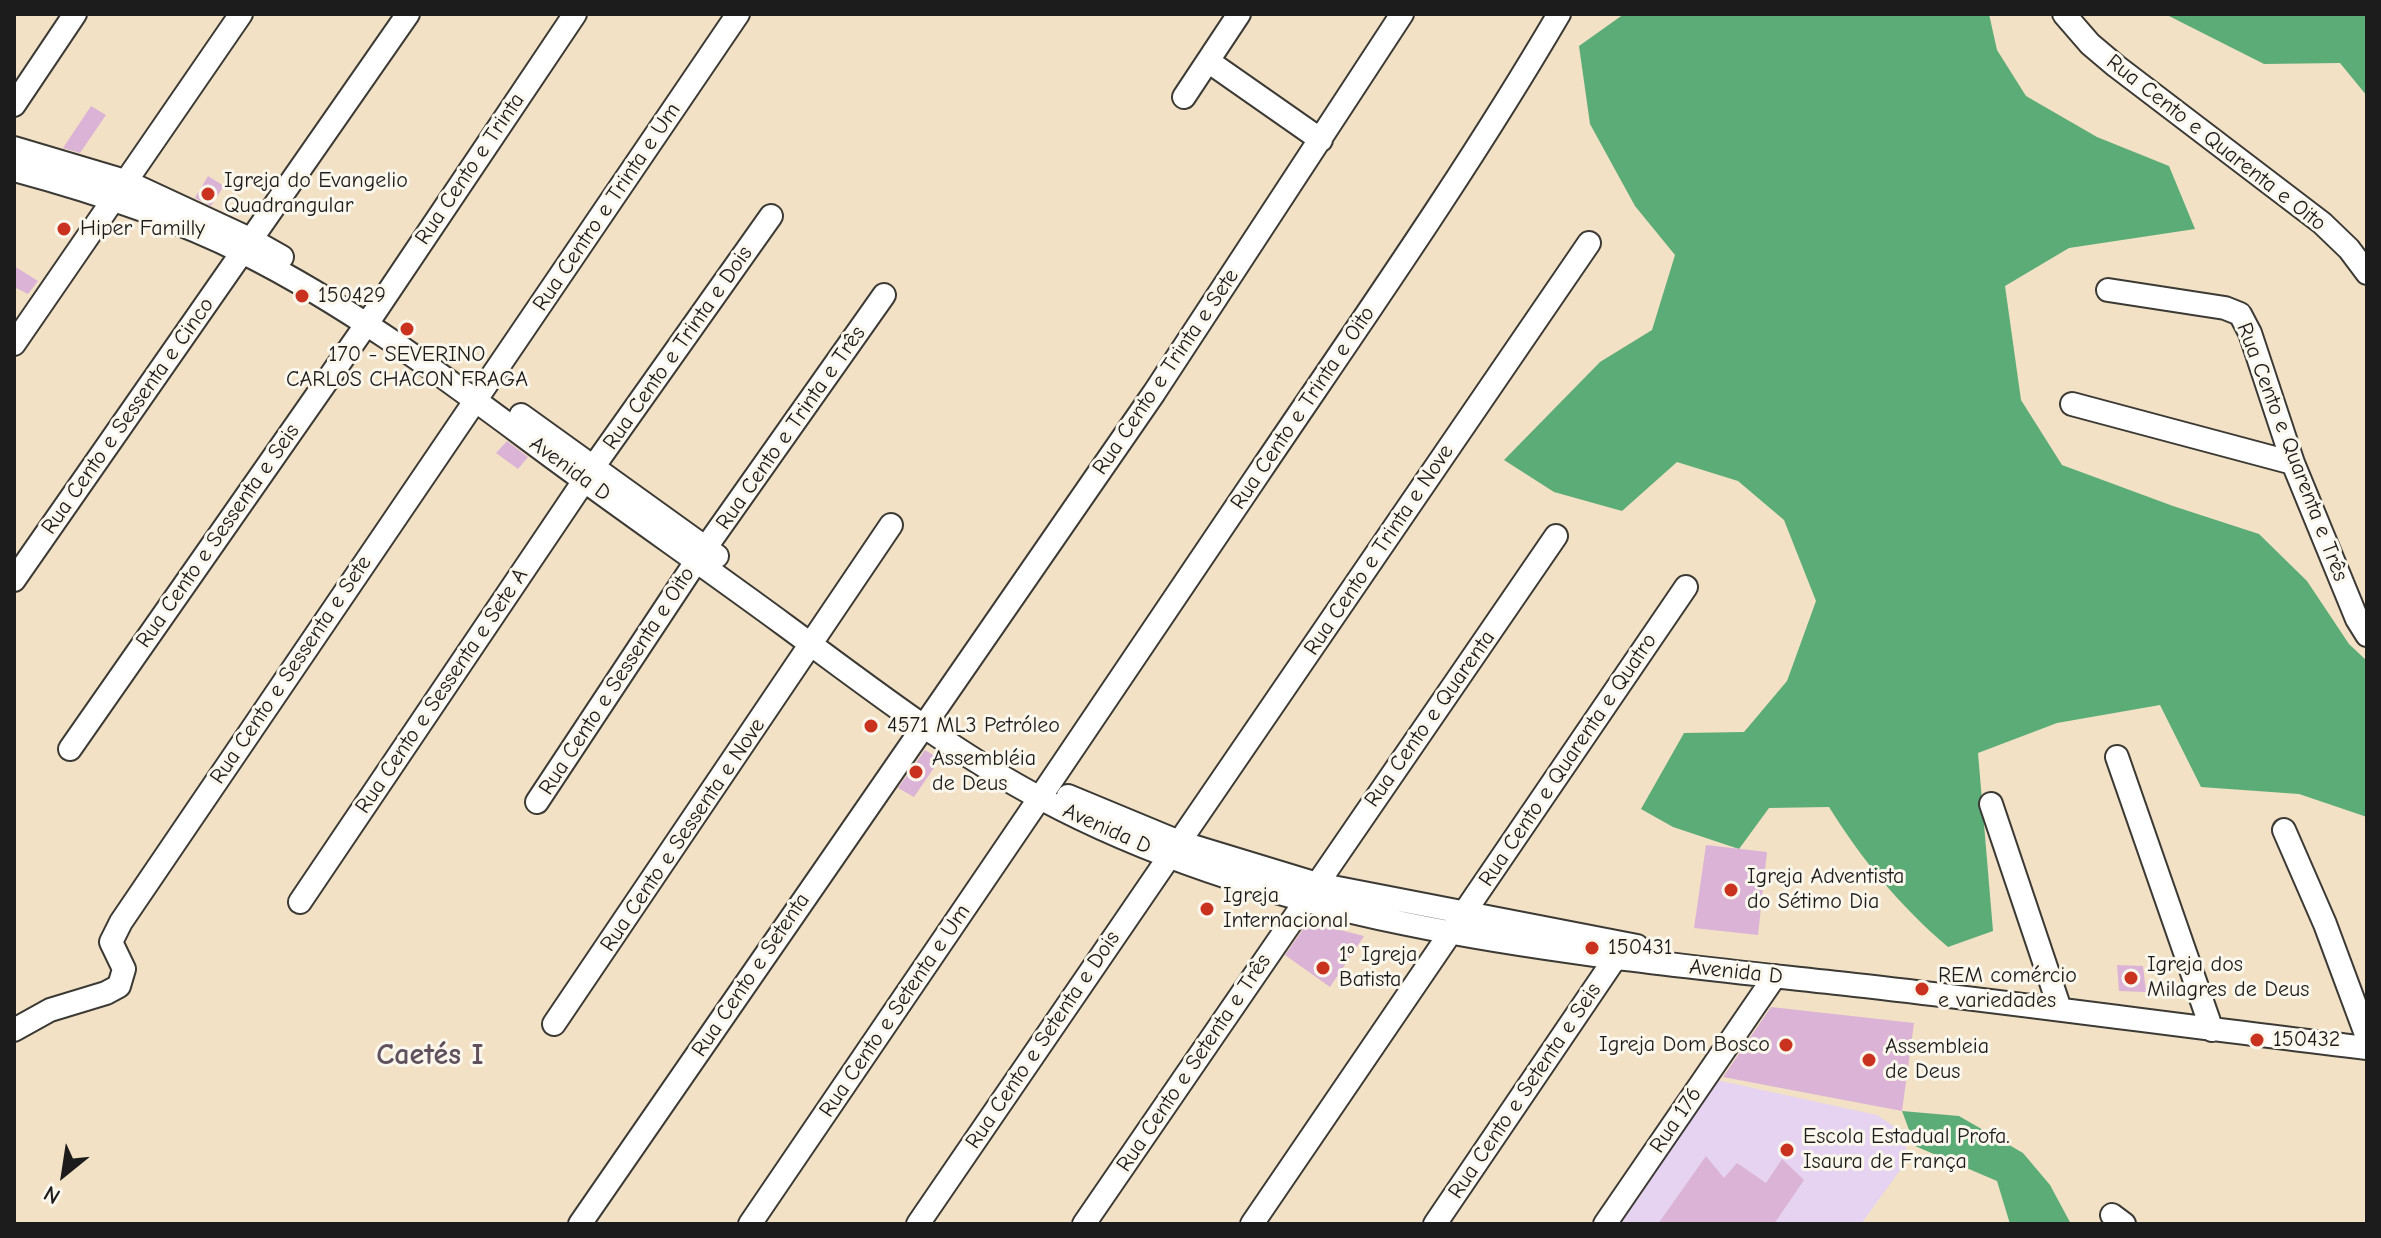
<!DOCTYPE html>
<html>
<head>
<meta charset="utf-8">
<style>
	body { margin:0 }
	#map { position:relative; width:2381px; height:1238px; overflow:hidden; background:#f2e1c4; font-family:"Comic Neue",sans-serif }
	canvas { display:block }
	.frame { position:absolute; inset:0; border:16px solid #1c1c1c; pointer-events:none }
	.north { position:absolute; left:24px; top:1134px; width:80px; height:80px; -webkit-text-stroke:6px #fbf7ec; paint-order:stroke; rotate:210deg; font-size:22px; font-weight:700; line-height:32px; text-align:center; color:#1c1c1c }
	.north::after { content:''; display:block; margin:auto; width:28px; height:36px; background:#1c1c1c; clip-path:polygon(50% 0,100% 100%,50% 72%,0 100%) }
</style>
</head>
<body>
<div id="map">
<canvas width="2381" height="1238"></canvas>
<div class="frame"></div>
<div class="north">N</div>
</div>
<script>
const g = document.querySelector('canvas').getContext('2d');
g.lineJoin = 'round';
function paint(path, color) { g.fillStyle = color; g.fill(path, 'evenodd'); }
function stroke(path, color, width, dash) { g.strokeStyle = color; g.lineWidth = width; g.lineCap = dash ? 'butt' : 'round'; g.setLineDash(dash || []); g.stroke(path); }
function drawText(font, color, halo, rows, align = 'center') {
  g.font = font + ' "Comic Neue",sans-serif'; g.lineWidth = 6; g.setLineDash([]); g.textBaseline = 'middle'; g.strokeStyle = halo; g.fillStyle = color; for (const [text, x, y, turn = 0] of rows) {
    g.save(); g.translate(x, y); g.rotate((+turn || 0) * Math.PI / 180); g.textAlign = isNaN(turn) ? turn : align; if (halo) g.strokeText(text, 0, 0); g.fillText(text, 0, 0); g.restore();
  }
}
paint(new Path2D(`
	M1712,1079L1877,1115L1902,1132L1909,1158L1861,1224H1620Z`), '#e5d3f1');
paint(new Path2D(`
	M1624,14H1989L1997,50L2026,96L2097,137L2169,166L2195,229L2069,248L2005,286L2021,400L2062,465L2173,506L2259,534L2307,581L2349,644L2367,661V817L2299,794L2201,787L2160,705L2057,723L1978,753L1993,931L1948,947C1900,906 1862,860 1829,807L1769,808L1739,849L1673,827L1641,809L1684,733L1744,732L1787,681L1816,601L1784,520L1738,481L1677,462L1622,511L1554,492L1504,460L1600,362L1652,330L1675,255L1635,206L1590,124L1579,46Z
	M2165,14H2367V96L2340,63L2264,64Z
	M1902,1111L1959,1116L2023,1153L2050,1185L2071,1224H2010L1997,1181L1915,1146Z`), '#5cac78');
paint(new Path2D(`
	M91,106L106,115L80,153L63,148Z
	M208,176L224,186L211,206L195,198Z
	M14,266L38,281L28,294L14,287Z
	M507,441L528,457L518,469L496,453Z
	M925,750L940,759L914,797L898,788Z
	M1706,845L1767,852L1758,935L1694,928Z
	M1308,922L1364,936L1330,987L1285,955Z
	M2117,965L2143,966L2146,992L2119,991Z
	M1771,1007L1914,1023L1902,1111L1723,1077Z
	M1706,1156L1724,1178L1737,1163L1766,1183L1782,1159L1804,1180L1774,1224H1658Z`), '#dbb3d7');
const minor = new Path2D(`
	M2064,14L2090,44L2116,66L2322,223L2349,249L2367,273
	M1208,61L1321,140
	M1184,97L1239,14
	M14,105L75,14
	M14,148L125,181L252,240L282,257
	M14,170C92,191 172,217 244,253C356,309 456,386 556,460C632,516 710,570 786,626C869,687 951,751 1042,799C1291,932 1579,954 1855,985C2026,1004 2196,1028 2367,1048
	M2108,290L2225,308L2240,314L2250,333L2293,463L2357,619L2367,635
	M14,344L241,14
	M2072,404L2293,463
	M521,415L717,556
	M14,580L408,14
	M70,749L375,312L575,14
	M2117,757L2212,1030
	M1068,796L1179,842L1317,884L1637,946
	M537,802L697,560L884,295
	M1991,804L2060,1009
	M2284,830L2325,924L2367,1037
	M300,902L594,466L771,216
	M554,1024L891,525
	M14,1030L50,1010L106,993L119,986L124,969L111,942L121,922L738,14
	M2112,1215L2124,1224
	M580,1224L1154,393L1402,14
	M750,1224C921,974 1090,724 1259,473C1361,322 1467,171 1559,14
	M918,1224L1589,243
	M1084,1224L1556,536
	M1252,1224L1686,587
	M1435,1224L1616,957
	M1605,1224L1775,976`);
stroke(minor, '#3c3a35', 26);
stroke(minor, '#fff', 22);
for (const [x, y, r, color] of [
	[208,194,8,"#c8321e"],
	[64,229,8,"#c8321e"],
	[302,296,8,"#c8321e"],
	[407,329,8,"#c8321e"],
	[871,726,8,"#c8321e"],
	[916,772,8,"#c8321e"],
	[1731,890,8,"#c8321e"],
	[1207,909,8,"#c8321e"],
	[1592,948,8,"#c8321e"],
	[1323,968,8,"#c8321e"],
	[2131,978,8,"#c8321e"],
	[1922,989,8,"#c8321e"],
	[2257,1040,8,"#c8321e"],
	[1786,1045,8,"#c8321e"],
	[1869,1060,8,"#c8321e"],
	[1787,1150,8,"#c8321e"]
]) { const dot = new Path2D(); dot.arc(x, y, r, 0, 2 * Math.PI); g.fillStyle = color; g.fill(dot); stroke(dot, '#fbf7ec', 3); }
drawText('22px', '#1c1c1c', '#fbf7ec', [
	["Rua Cento e Quarenta e Oito",2216,143,38],
	["Rua Cento e Trinta",470,169,-56],
	["Rua Centro e Trinta e Um",607,207,-56],
	["Rua Cento e Trinta e Dois",678,348,-55],
	["Rua Cento e Trinta e Sete",1166,372,-56],
	["Rua Cento e Trinta e Oito",1303,408,-56],
	["Rua Cento e Sessenta e Cinco",128,416,-55],
	["Rua Cento e Trinta e Três",791,428,-55],
	["Rua Cento e Quarenta e Três",2292,452,69],
	["Avenida D",570,469,36],
	["Rua Cento e Sessenta e Seis",218,536,-55],
	["Rua Cento e Trinta e Nove",1379,550,-56],
	["Rua Cento e Sessenta e Sete",291,670,-56],
	["Rua Cento e Sessenta e Oito",617,681,-57],
	["Rua Cento e Sessenta e Sete A",442,691,-56],
	["Rua Cento e Quarenta",1430,719,-55],
	["Rua Cento e Quarenta e Quatro",1568,760,-56],
	["Avenida D",1107,829,24],
	["Rua Cento e Sessenta e Nove",683,835,-56],
	["Avenida D",1736,972,6],
	["Rua Cento e Setenta",751,975,-56],
	["Rua Cento e Setenta e Um",895,1011,-56],
	["Rua Cento e Setenta e Dois",1043,1040,-56],
	["Rua Cento e Setenta e Três",1194,1063,-56],
	["Rua Cento e Setenta e Seis",1525,1091,-56],
	["Rua 176",1676,1120,-56]
]);
drawText('22px', '#1c1c1c', '#fbf7ec', [
	["Igreja do Evangelio",224,181],
	["Quadrangular",224,206],
	["Hiper Familly",80,229],
	["150429",318,296],
	["170 - SEVERINO",407,355,"center"],
	["CARLOS CHACON FRAGA",407,380,"center"],
	["4571 ML3 Petróleo",887,726],
	["Assembléia",932,759],
	["de Deus",932,784],
	["Igreja Adventista",1747,877],
	["do Sétimo Dia",1747,902],
	["Igreja",1223,896],
	["Internacional",1223,921],
	["150431",1608,948],
	["1º Igreja",1339,955],
	["Batista",1339,980],
	["Igreja dos",2147,965],
	["Milagres de Deus",2147,990],
	["REM comércio",1938,976],
	["e variedades",1938,1001],
	["150432",2273,1040],
	["Igreja Dom Bosco",1770,1045,"right"],
	["Assembleia",1885,1047],
	["de Deus",1885,1072],
	["Escola Estadual Profa.",1803,1137],
	["Isaura de França",1803,1162]
], 'left');
drawText('bold 30px', '#5f515d', '#fbf7ec', [
	["Caetés I",430,1056]
]);
</script>
</body>
</html>
